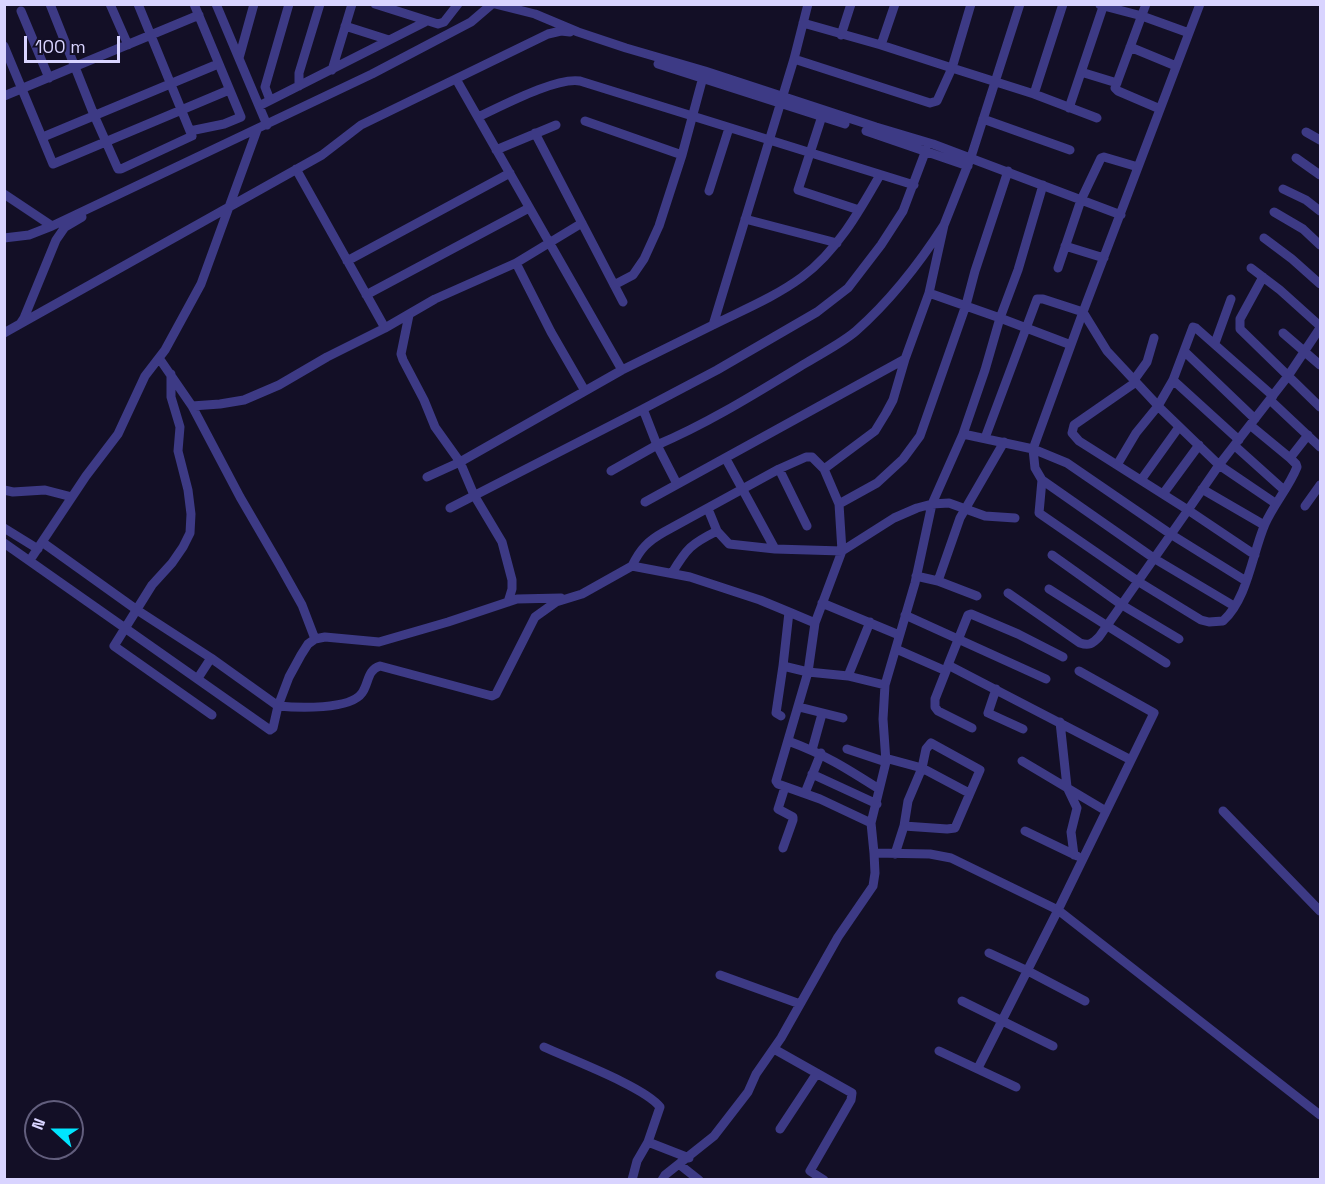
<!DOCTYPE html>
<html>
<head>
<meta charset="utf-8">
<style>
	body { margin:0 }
	#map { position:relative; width:1325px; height:1184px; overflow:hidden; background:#130f26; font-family:"Space Grotesk",sans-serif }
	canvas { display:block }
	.frame { position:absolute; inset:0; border:6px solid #d9d4ff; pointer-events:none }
	.north { position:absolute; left:24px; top:1100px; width:60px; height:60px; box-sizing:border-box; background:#130f26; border:2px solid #625e7d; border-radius:50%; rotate:291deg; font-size:16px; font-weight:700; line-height:24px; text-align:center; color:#d9d4ff }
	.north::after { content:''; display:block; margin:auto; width:21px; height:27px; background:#00e5ff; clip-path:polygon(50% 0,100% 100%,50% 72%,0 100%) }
	.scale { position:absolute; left:24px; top:36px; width:96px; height:27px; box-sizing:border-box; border:3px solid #d9d4ff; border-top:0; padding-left:8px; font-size:18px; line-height:21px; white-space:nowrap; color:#d9d4ff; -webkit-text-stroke:4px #130f26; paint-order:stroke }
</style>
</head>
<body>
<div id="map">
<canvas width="1325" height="1184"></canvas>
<div class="frame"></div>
<div class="north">N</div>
<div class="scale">100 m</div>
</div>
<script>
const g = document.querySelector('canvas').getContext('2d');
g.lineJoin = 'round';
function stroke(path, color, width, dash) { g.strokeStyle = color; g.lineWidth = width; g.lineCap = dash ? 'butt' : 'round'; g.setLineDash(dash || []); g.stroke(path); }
stroke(new Path2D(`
	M50,4L94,115L118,169H121L192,136L138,4
	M110,4L128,45
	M216,4L267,125
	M375,4L438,24L444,22L458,4
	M495,4L535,14L578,32L626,48L705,71L876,127L933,144L1121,215
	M1146,4L1115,88L1118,91L1160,109
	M1100,5L1142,16L1189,33
	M21,11L49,78
	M803,23L881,45L952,68L971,4
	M345,26L389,40
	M841,35L851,4
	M881,45L895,4
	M4,46L53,164L229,90
	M1130,47L1176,66
	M239,58L254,4
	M794,59L930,103L937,101L952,68L1034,94L1097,118
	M658,64L845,124
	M332,70L352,4
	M1081,72L1117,83
	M456,79L622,370
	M299,86V73L320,4
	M1034,94L1063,4
	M4,96L199,15
	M270,100L265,87L289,4
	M259,106L425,22
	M1069,108L1104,4
	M822,116L798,190L859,210
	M478,117C502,106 556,77 580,81L914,185
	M983,119L1070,150
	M585,121L682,155
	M190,131L224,124L241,117L194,4
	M866,131L968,166
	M1306,132L1320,140
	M535,133L623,302
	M43,137L218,64
	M496,150L556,125
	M926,150L903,211L881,245L848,288L817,312L717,370L643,409L657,445C709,423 758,392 806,363C822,353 842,343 856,331C891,300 919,264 944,225
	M1296,158L1320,175
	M296,169L385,328
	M1043,185L1018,270L1000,318L1071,345
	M1283,189L1306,200L1320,211
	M709,191L729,128
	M4,194L52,226
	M1274,212L1303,229L1320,245
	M745,219L837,243
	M4,238L29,235L52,226L372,74L471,22L492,4
	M1264,238L1292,259L1320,284
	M1065,246L1104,258
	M347,261L510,173
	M516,263L551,332L585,391
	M1058,268L1081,200L1101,158L1104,157L1138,167
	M1251,268L1280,290L1320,326
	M1263,277L1240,319V329L1320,407
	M614,285L633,275L644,259L659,226L682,155L703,77
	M366,295L529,208
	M409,315L401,354L403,360L424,400L435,427L460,462L474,495L502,542L512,580V589L508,602
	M20,324L322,155L361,125L548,34L561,31L570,32
	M713,325C743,310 775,297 802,277C836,252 859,212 880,175
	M4,333L20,324L24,318L56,240L65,227L82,217
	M1283,333L1320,365
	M1215,343L1231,299
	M1184,351L1255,419
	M159,358L192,406L240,497L279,564L302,605L315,639
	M171,374V397L180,427L178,451L188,490L191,514L190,533L183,547L172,563L152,585L114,646L212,715
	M1134,380L1147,362L1154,338
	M1173,380L1239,440
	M1136,382L1074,425L1072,433L1079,441L1188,510L1219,465L1275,503
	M1270,400L1320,447
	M192,406L220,404L244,400L279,385L327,357L385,328L435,299L516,263L582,223
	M963,434L985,370L1000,318L929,293L944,225L971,157L1020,4
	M985,438L1037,299H1043L1083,312L1107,351L1162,410L1219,465L1288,376L1320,328
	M1235,446L1284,490
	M1290,458L1308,435
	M726,459L775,549
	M1117,465L1136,433L1158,406L1173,380L1193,327L1196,328L1273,396
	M779,469L807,526
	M611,471L657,445L677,484
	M427,477L460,462L622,370L713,325L794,59L808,4
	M1042,480L1039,513L1139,582L1201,620L1209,622L1223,621C1248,598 1252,554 1265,524C1274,504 1289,487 1297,467L1296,464L1290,458L1250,425
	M1141,480L1179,427
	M1202,489L1264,525
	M4,490L13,492L45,490L72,497
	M1163,494L1199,445
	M645,502L905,359
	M839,504L877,483L903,459L920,436L966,305L975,271L1008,171
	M1305,506L1320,485
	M450,508L643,409
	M708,509L717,531L729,544L775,549L842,551L839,504L824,469
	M4,528L38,549
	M42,542L137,610L211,658L278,706L289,677L301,655L308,644L315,639L325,637L379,642L448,622L517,599L561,598
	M4,543L270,730L273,728L278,706C298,708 350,710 362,693C369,683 367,670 380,666L492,696L496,694L535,617L556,602L582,594L632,566L690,577L760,600L789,612
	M1052,555L1122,605L1179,639
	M30,560L86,476L118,434L145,376L165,350L201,284L257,130
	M632,566C640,549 648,541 664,532L779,469L806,457H812L824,469L875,431L886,413L893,400L905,359L929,293
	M672,573C687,548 691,544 717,531
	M916,576L938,581L977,596
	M938,581L960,518L1004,442
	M1049,589L1166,663
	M1008,593L1080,643C1089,646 1092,644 1099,637L1188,510L1255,555
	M822,603L899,635
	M1234,606L1155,559L1042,480L1035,468L1033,449L1067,463L1172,535L1246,581
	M905,615L1046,679
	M815,623L789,612L783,666L808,672L776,781L778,784L820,799L871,823
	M896,649L946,671L948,665L1131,760
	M948,665L968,615L971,614L1018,634L1063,657
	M946,671L935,699V707L938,711L972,728
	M1079,671L1154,713L1058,910L951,858L930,854L874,853L871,823L886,762L883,719L885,685L915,583L932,504L963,434L1033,449L1083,312L1200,4
	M848,676L870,622
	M198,678L211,658
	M885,685L848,676L808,672L815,623L842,551L894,518L917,508L932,504L949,503L985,516L1015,518
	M996,689L988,713L1023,729
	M799,707L843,718
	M781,716L776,713L783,666
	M1060,722L1067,787L1077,808L1071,832L1074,855
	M788,741C824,754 846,768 879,789
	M847,749L886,762
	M812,750L822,714
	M885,758L922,768L969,793
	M1022,761L1106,811
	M812,774L877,804
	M805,793L821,753
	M1223,811L1320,911
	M1025,831L1077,856
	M783,848L793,820V817L778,809L785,787
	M895,854L904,826L908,801L922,768L926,749L931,743L980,770L955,828L947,829L904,826
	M989,953L1028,971L1085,1001
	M720,975L800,1004
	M962,1001L1053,1046
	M544,1047C570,1059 645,1087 660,1107L648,1142L637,1161L632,1180
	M774,1049L852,1093L851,1100L810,1171L824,1180
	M939,1051L1016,1087
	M978,1068L1058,910L1320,1115
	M780,1129L817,1073
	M648,1142L689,1158
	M680,1165L699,1180
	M662,1180L665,1175L714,1136L748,1092L756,1074L781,1038L838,937L873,886L875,873L874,853`), '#3d3a85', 9);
</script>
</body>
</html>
